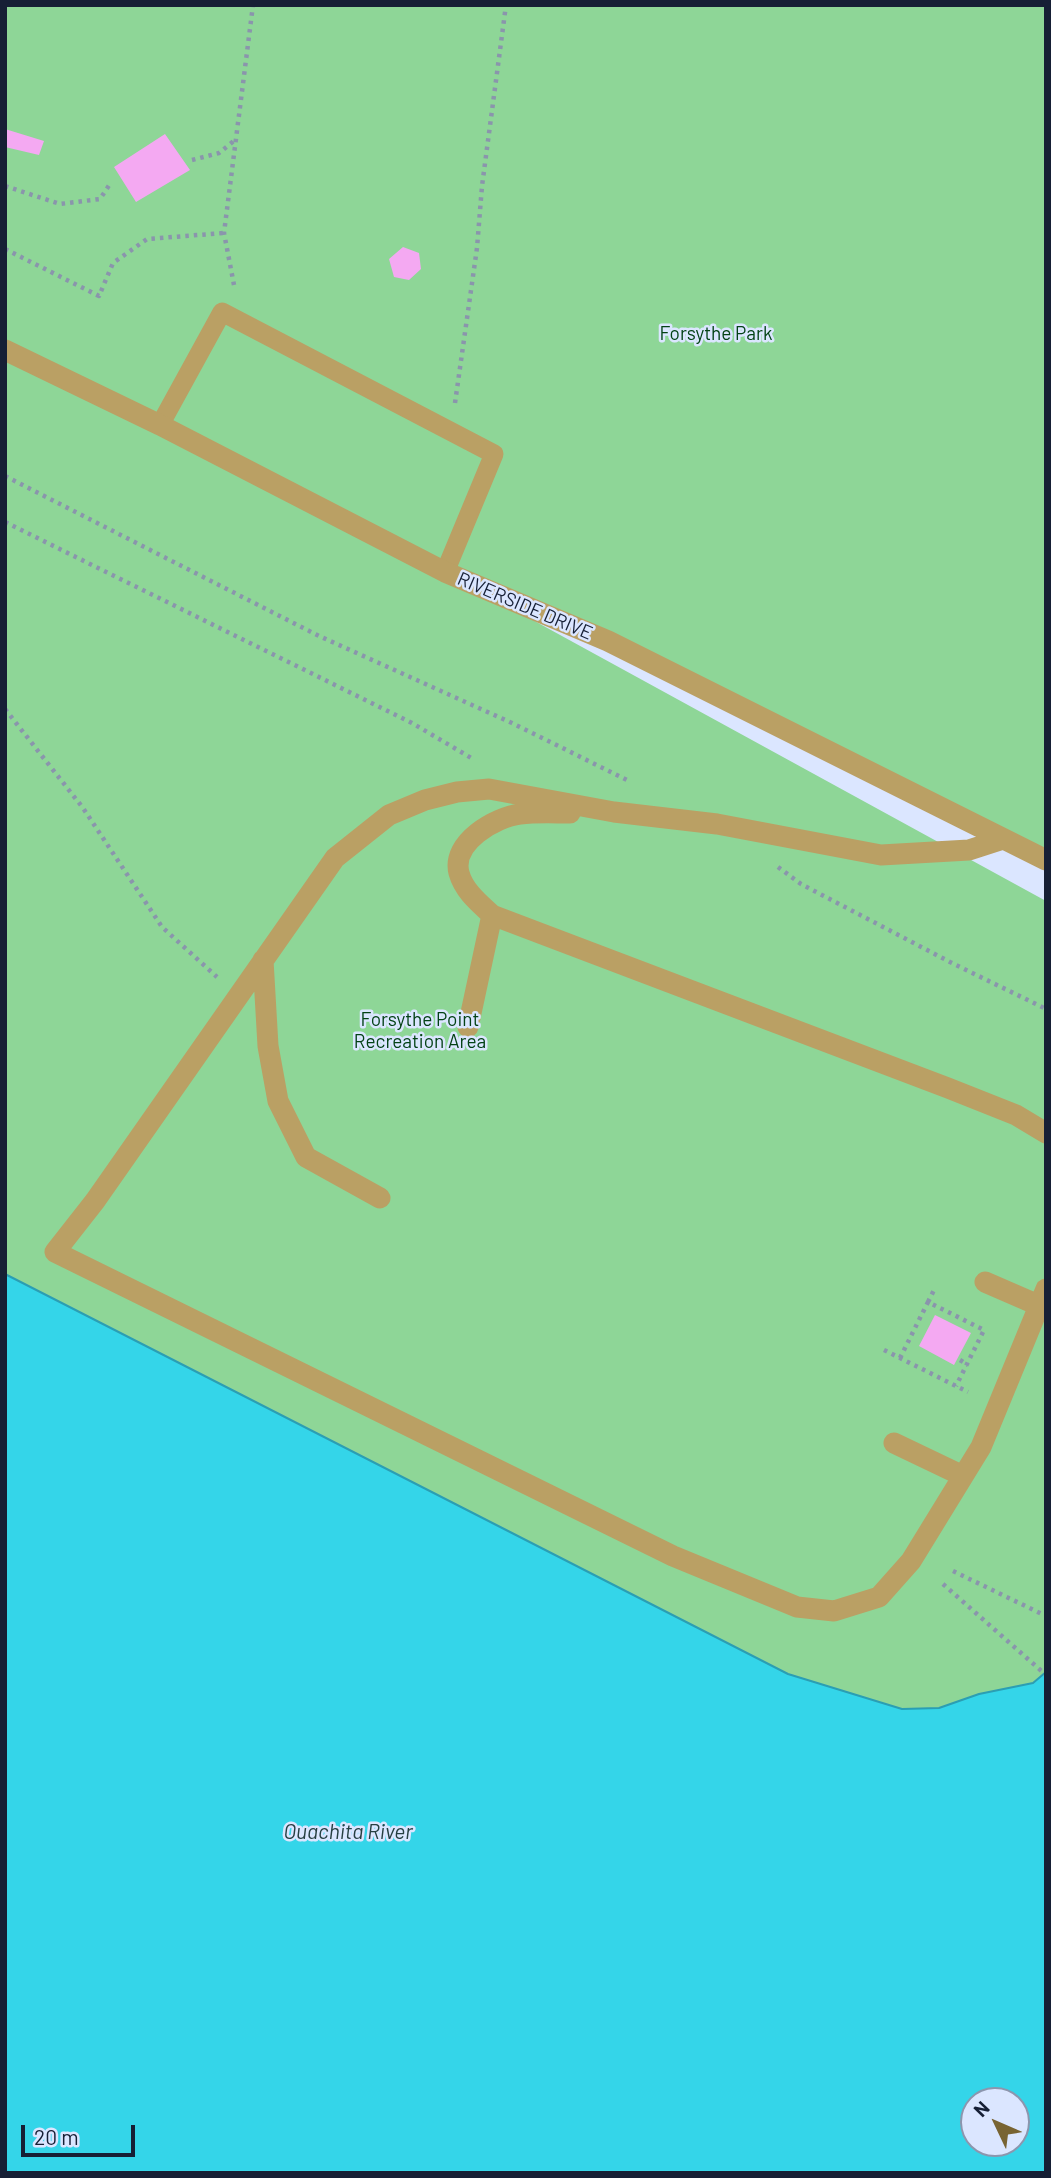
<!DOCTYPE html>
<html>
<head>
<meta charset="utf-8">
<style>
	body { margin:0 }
	#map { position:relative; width:1051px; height:2178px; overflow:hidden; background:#dbe6ff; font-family:Barlow,sans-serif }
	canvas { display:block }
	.frame { position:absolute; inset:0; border:7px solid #161f35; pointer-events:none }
	.north { position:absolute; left:960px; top:2087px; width:70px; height:70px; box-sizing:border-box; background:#dbe6ff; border:2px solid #8c96ae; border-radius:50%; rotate:314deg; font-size:19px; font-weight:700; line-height:28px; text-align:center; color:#161f35 }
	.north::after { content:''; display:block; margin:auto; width:24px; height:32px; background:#786433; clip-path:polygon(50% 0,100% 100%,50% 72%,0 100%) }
	.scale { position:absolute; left:21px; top:2125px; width:114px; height:32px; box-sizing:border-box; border:4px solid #161f35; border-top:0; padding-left:9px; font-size:21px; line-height:24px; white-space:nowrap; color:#161f35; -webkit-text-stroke:5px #dbe6ff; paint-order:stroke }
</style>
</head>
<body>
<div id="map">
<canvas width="1051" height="2178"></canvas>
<div class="frame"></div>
<div class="north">N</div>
<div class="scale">20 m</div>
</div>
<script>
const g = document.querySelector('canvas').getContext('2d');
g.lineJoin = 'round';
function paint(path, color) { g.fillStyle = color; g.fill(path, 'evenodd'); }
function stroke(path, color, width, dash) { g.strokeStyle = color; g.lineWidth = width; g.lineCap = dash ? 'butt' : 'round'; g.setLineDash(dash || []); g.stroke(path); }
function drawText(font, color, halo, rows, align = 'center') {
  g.font = font + ' Barlow,sans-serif'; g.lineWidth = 5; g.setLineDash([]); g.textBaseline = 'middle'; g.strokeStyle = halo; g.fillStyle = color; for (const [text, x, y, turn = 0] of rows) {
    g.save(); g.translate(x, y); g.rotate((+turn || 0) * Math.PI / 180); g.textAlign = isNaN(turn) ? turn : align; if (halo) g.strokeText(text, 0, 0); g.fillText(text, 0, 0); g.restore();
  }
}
paint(new Path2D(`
	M5,5H1046V860L445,572L1046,901V1703L931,1753L5,1287Z`), '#8ed697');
const water = new Path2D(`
	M5,1274L788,1674L902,1709L939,1708L979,1694L1033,1683L1046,1672V2173H5ZM974,2101H1016V2143H974Z`);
paint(water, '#34d5e9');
stroke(water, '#2b9eb3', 2);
paint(new Path2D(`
	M5,129L44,141L39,155L5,147Z
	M165,134L190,170L136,202L114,167Z
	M403,247L419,253L421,269L409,280L394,277L389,259Z
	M935,1315L971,1333L954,1365L919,1346Z`), '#f4a9f2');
stroke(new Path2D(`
	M192,160L219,153L235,140
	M5,186L60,204L100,199L110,184
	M5,249L99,296L113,263L147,239L224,233
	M234,285L224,233L253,5
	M455,403L477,248L482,186L506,5
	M5,476L319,636L512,723L631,782
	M5,522L412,723L473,759
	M5,709L83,808L162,927L217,977
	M778,867L801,884L950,962L1046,1009
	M928,1302L935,1288
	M884,1350L968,1392
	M900,1358L928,1302L984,1330L956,1386
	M960,1360L968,1365
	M953,1571L1046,1616
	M943,1584L1046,1675`), '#8a95ac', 4.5, [3.5, 5]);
stroke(new Path2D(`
	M160,425L222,312L494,454L445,572`), '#baa064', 19);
stroke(new Path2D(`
	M5,350L160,425L445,572L608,641L1046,860
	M570,813C554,813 537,812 520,814C496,817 451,842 459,873C464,891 479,903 492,915L948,1088L1016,1115L1046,1133
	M1003,839L969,850L881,855L717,824L614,812L489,789L457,792L425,800L389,815L335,858L95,1201L55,1252L673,1556L797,1607L834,1611L879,1597L911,1561L981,1447L1046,1289
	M263,960L268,1046L278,1101L306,1157L380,1198
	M468,1027L492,915
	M985,1282L1038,1305
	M894,1443L963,1476`), '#baa064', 21);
drawText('19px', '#034215', '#dbe6ff', [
	["Forsythe Park",716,334],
	["Forsythe Point",420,1020],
	["Recreation Area",420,1042]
]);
drawText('19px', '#161f35', '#dbe6ff', [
	["RIVERSIDE DRIVE",525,606,23]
]);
drawText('italic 21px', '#263f42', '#dbe6ff', [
	["Ouachita River",348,1832]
]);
</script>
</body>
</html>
